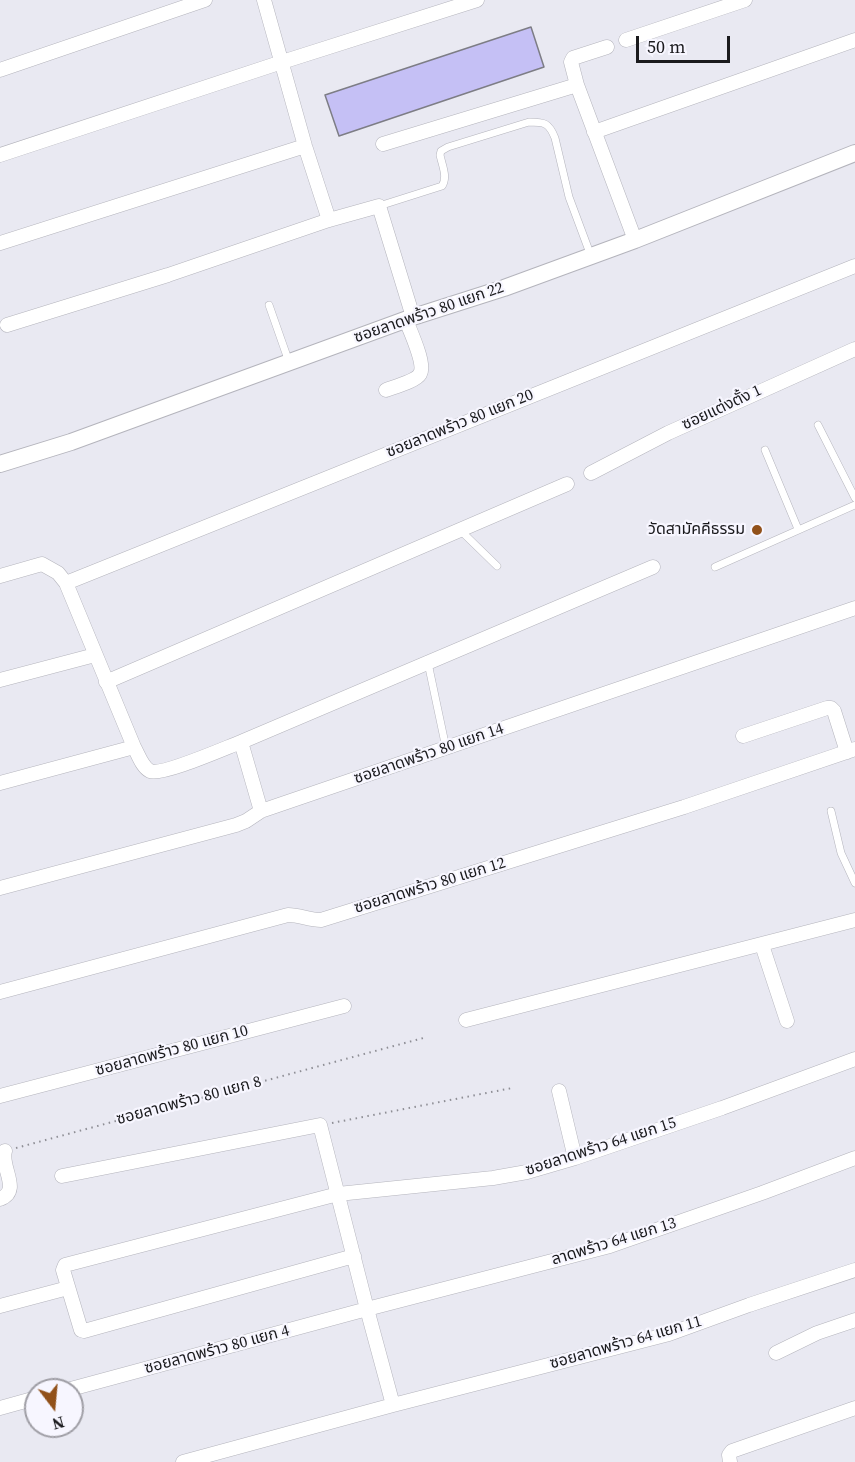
<!DOCTYPE html>
<html>
<head>
<meta charset="utf-8">
<style>
	body { margin:0 }
	#map { position:relative; width:855px; height:1462px; overflow:hidden; background:#e9e9f2; font-family:"Source Serif 4",serif }
	canvas { display:block }
	.north { position:absolute; left:24px; top:1378px; width:60px; height:60px; box-sizing:border-box; background:#f7f6ff; border:2px solid #9f9ea5; border-radius:50%; rotate:164deg; font-size:16px; font-weight:700; line-height:24px; text-align:center; color:#1a1a1d }
	.north::after { content:''; display:block; margin:auto; width:21px; height:27px; background:#91511a; clip-path:polygon(50% 0,100% 100%,50% 72%,0 100%) }
	.scale { position:absolute; left:636px; top:36px; width:94px; height:27px; box-sizing:border-box; border:3px solid #1a1a1d; border-top:0; padding-left:8px; font-size:18px; line-height:21px; white-space:nowrap; color:#1a1a1d; -webkit-text-stroke:4px #f7f6ff; paint-order:stroke }
</style>
</head>
<body>
<div id="map">
<canvas width="855" height="1462"></canvas>
<div class="north">N</div>
<div class="scale">50 m</div>
</div>
<script>
const g = document.querySelector('canvas').getContext('2d');
g.lineJoin = 'round';
function paint(path, color) { g.fillStyle = color; g.fill(path, 'evenodd'); }
function stroke(path, color, width, dash) { g.strokeStyle = color; g.lineWidth = width; g.lineCap = dash ? 'butt' : 'round'; g.setLineDash(dash || []); g.stroke(path); }
function drawText(font, color, halo, rows, align = 'center') {
  g.font = font + ' "Source Serif 4","Noto Sans Thai",serif'; g.lineWidth = 4.5; g.setLineDash([]); g.textBaseline = 'middle'; g.strokeStyle = halo; g.fillStyle = color; for (const [text, x, y, turn = 0] of rows) {
    g.save(); g.translate(x, y); g.rotate((+turn || 0) * Math.PI / 180); g.textAlign = isNaN(turn) ? turn : align; if (halo) g.strokeText(text, 0, 0); g.fillText(text, 0, 0); g.restore();
  }
}
const building = new Path2D(`
	M531,27L544,67L339,136L325,95Z`);
paint(building, '#c5c0f5');
stroke(building, '#7d7d85', 1.5);
const service = new Path2D(`
	M379,206L442,186C448,177 442,165 440,155L441,151L448,147L529,122C545,122 549,123 555,138L569,197L591,256
	M269,305L289,362
	M818,425L855,498
	M765,450L798,529
	M460,530L497,566
	M715,567L855,505
	M428,663L446,748
	M831,811L841,853L855,883`);
const minor = new Path2D(`
	M264,0L305,146L329,220
	M626,40L745,0
	M607,47L573,58L571,62L577,85L635,240
	M0,70L205,0
	M594,132L855,40
	M383,144L577,85
	M0,155L282,62L477,0
	M0,243L305,146
	M7,325L168,275L329,220L379,206L413,317
	M386,390C394,387 416,381 420,374C426,364 410,331 406,320
	M591,473L668,433L855,349
	M0,576L42,564L58,573L66,583L134,747C138,754 142,767 150,771C162,776 225,748 241,742L653,567
	M66,583L855,266
	M0,680L95,655
	M106,682L567,484
	M743,736L827,708H831L834,711L847,752
	M241,742L261,811
	M0,783L134,747
	M0,888L236,825L246,821L261,811L855,608
	M762,945L787,1021
	M0,992L288,915C300,915 309,920 321,920L684,807L855,749
	M466,1020L855,920
	M559,1091L575,1158
	M0,1096L344,1006
	M62,1176L320,1125L367,1309L393,1405
	M0,1199C22,1191 0,1167 5,1151
	M354,1256L84,1331L81,1330L63,1270L65,1265L338,1194L493,1178L527,1172L575,1158L722,1108L855,1059
	M0,1306L68,1288
	M776,1353L817,1333L855,1320
	M67,1390L367,1309L610,1246L762,1193L855,1158
	M0,1408L36,1398
	M183,1462L393,1405L669,1334L749,1305L855,1270
	M730,1462L729,1455L732,1451L855,1408`);
const tertiary = new Path2D(`
	M0,464L71,442L413,317L504,288L635,240L855,153`);
stroke(service, '#b4b4bc', 8);
stroke(minor, '#b4b4bc', 15);
stroke(tertiary, '#b4b4bc', 18);
stroke(new Path2D(`
	M332,1123L512,1088
	M16,1148L427,1037`), '#8e8e95', 2, [1.5, 4.5]);
stroke(service, '#fff', 7);
stroke(minor, '#fff', 14);
stroke(tertiary, '#fff', 16);
for (const [x, y, r, color] of [
	[757,530,6,"#91511a"]
]) { const dot = new Path2D(); dot.arc(x, y, r, 0, 2 * Math.PI); g.fillStyle = color; g.fill(dot); stroke(dot, '#f7f6ff', 2); }
drawText('16px', '#1a1a1d', '#f7f6ff', [
	["ซอยลาดพร้าว 80 แยก 22",429,313,-19],
	["ซอยแต่งตั้ง 1",722,408,-25],
	["ซอยลาดพร้าว 80 แยก 20",460,424,-22],
	["ซอยลาดพร้าว 80 แยก 14",429,754,-19],
	["ซอยลาดพร้าว 80 แยก 12",430,886,-17],
	["ซอยลาดพร้าว 80 แยก 10",172,1051,-15],
	["ซอยลาดพร้าว 80 แยก 8",189,1101,-15],
	["ซอยลาดพร้าว 64 แยก 15",601,1147,-18],
	["ลาดพร้าว 64 แยก 13",614,1242,-17],
	["ซอยลาดพร้าว 64 แยก 11",626,1343,-16],
	["ซอยลาดพร้าว 80 แยก 4",217,1350,-15]
]);
drawText('16px', '#1a1a1d', '#f7f6ff', [
	["วัดสามัคคีธรรม",745,530]
], 'right');
</script>
</body>
</html>
